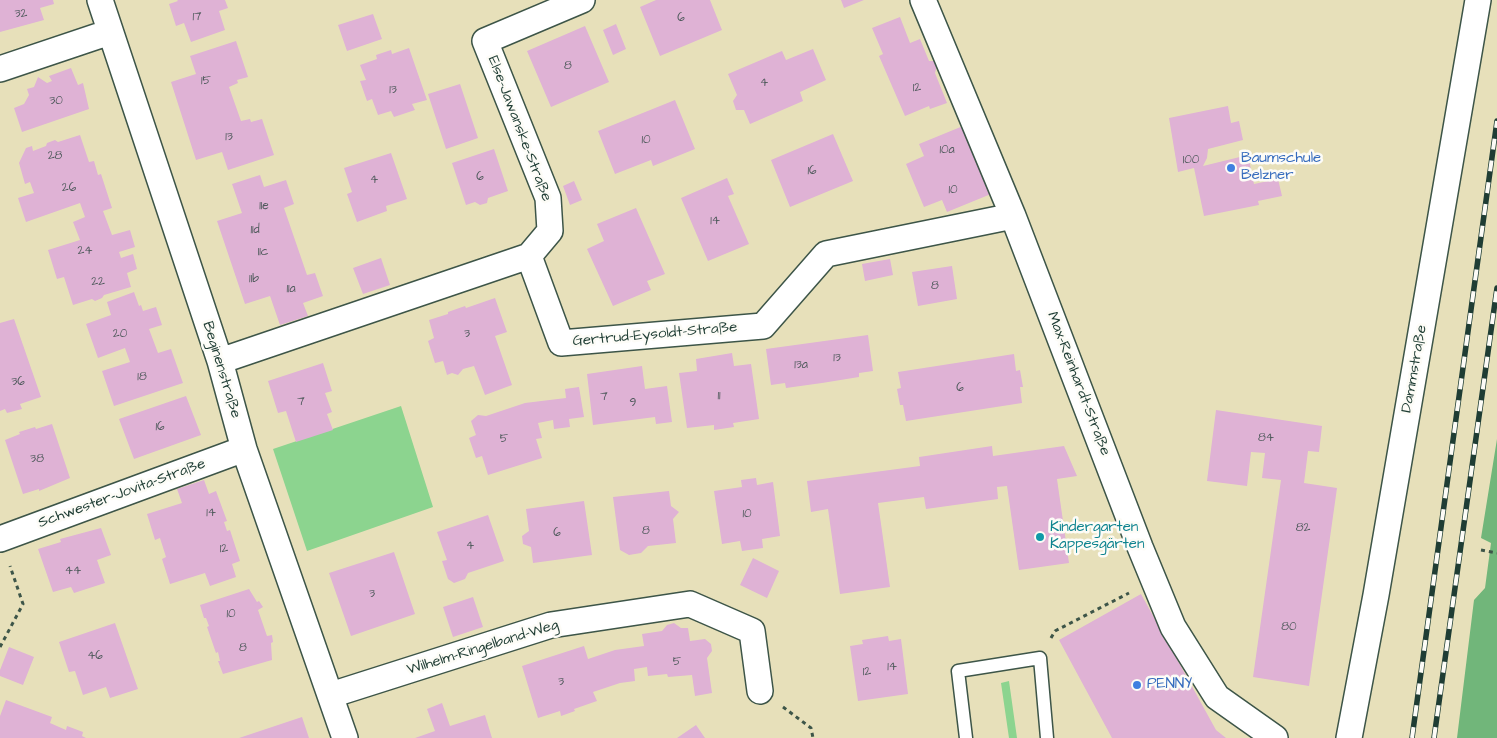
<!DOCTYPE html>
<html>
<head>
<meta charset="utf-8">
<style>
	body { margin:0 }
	canvas { display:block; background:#e7e0ba }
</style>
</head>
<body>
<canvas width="1497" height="738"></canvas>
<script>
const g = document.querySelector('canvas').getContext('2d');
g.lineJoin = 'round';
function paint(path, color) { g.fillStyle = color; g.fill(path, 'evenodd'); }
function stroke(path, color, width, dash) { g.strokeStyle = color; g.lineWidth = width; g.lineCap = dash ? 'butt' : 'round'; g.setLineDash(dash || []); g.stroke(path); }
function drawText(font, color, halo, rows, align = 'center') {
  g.font = font + ' "Architects Daughter",sans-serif'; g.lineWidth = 5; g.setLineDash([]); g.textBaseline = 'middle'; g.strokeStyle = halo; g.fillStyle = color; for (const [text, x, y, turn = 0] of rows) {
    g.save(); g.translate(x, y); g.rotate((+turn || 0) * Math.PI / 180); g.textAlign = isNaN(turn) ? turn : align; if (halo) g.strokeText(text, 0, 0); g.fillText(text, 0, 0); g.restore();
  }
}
paint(new Path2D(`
	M401,406L433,507L307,551L273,449Z
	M1009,681L1017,738H1009L1001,683Z`), '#8cd48f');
paint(new Path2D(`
	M1497,439V738H1457L1474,600L1485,588L1491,543L1481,538Z`), '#71b67a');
paint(new Path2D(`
	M0,0H53L54,4L40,8L44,20L0,32Z
	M177,0H225L228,8L219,11L225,30L191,42L184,23L176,26L169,4L178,1Z
	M656,0H710L722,30L660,56L640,7Z
	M841,0H864L844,8Z
	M373,14L382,39L347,51L338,25Z
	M900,17L910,43L920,39L929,61H934L937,65L935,73L947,103L930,109L929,106L905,116L879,56L883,54L872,28Z
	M616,24L626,49L613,55L603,30Z
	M585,26L609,82L551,107L527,51Z
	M236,41L248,77L237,80L238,83L229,87L241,121L250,119L251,122L262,119L274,155L228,170L222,152L196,160L171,82L196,74L190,56Z
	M409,48L427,100L412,104L415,110L394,117L391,111L378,115L372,99L367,101L360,81L366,80L360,65L377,59L376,55L391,50L392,54Z
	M813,49L826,80L800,92L803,101L750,124L744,110H736L733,101L737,95L728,74L782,51L786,60Z
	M71,68L78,85L83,83L89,109L22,132L14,108L24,104L29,95L27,89L34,87L38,77L47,83L52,81L49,76Z
	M460,84L478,138L446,149L428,94Z
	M675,100L695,149L653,166L651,160L615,174L598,131Z
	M1228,106L1231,123L1239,121L1243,140L1208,149L1207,158L1203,166L1248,155L1254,184L1278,179L1282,196L1258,201L1259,205L1204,216L1194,168L1178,172L1169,118Z
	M963,126L991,194L947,212L942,200L924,207L906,164L924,156L919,144Z
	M833,134L853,181L790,207L771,160Z
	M80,135L89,162L94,161L98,175L101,174L112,208L103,211L112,235L130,230L135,247L119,252L121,258L133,254L137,269L127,273L131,287L104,295L102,298L95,301L92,299L73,305L64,277L57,279L48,250L80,240L73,222L85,217L80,203L26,222L18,198L34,193L30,182L25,184L19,163L26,148L32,146L33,151L46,146L47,143L55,140L58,142Z
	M494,149L508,191L488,198L487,203L480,205L475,202L466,205L452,163Z
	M391,153L407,199L386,206L387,211L357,222L347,194L352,192L344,168Z
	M260,175L264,187L286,180L294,204L284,208L307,275L315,273L323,296L303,303L308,316L280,325L270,296L245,304L217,221L242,213L232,184Z
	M727,178L734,194L728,196L749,244L708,261L681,198Z
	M574,181L582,200L570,205L563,186Z
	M636,208L665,274L647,281L651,290L613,306L587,249L604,241L597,224Z
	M381,258L390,285L363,294L353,268Z
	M890,259L893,275L865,281L862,264Z
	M952,266L957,299L918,306L912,272Z
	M134,292L139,306L141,305L143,311L156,307L162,325L149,329L158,353L171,349L183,383L114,406L102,371L130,362L125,348L98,358L86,324L111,315L107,302Z
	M495,298L507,332L495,336L512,385L485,395L474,366L463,369L458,375L452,373L447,375L443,361L435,363L428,341L434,338L429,320L448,314V312L465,306L466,308Z
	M14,319L41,397L20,404L22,409L7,413L5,409L0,411V323Z
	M868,335L873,371L859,373V377L822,383L786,388L785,383L771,385L766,349Z
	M732,353L734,366L751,364L759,419L733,423L734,427L714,430V425L687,428L679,373L697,371L696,359Z
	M1014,354L1016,371L1020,370L1023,387H1020L1022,403L906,421L903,405H900L897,389L901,388L898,372Z
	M323,363L332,391L325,393L332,412L327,414L333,430L296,442L286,411L278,413L268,381Z
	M642,366L645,389L667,386L672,422L656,424L655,417L593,425L587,374Z
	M579,387L584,417L569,419L570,427L554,429L553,420L538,423L542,438L536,439L542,458L488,475L482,456L476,458L469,438L476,435L471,421L478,415L486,416L525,403L566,398L565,389Z
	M186,396L201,435L134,459L119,419Z
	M1216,410L1322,426L1319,452L1308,451L1304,483L1337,488L1309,686L1253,677L1281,480L1262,478L1265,453L1251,452L1247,486L1207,481Z
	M52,424L70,478L39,491V489L23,494L5,440L20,434L19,432L35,427L36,429Z
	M992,446L993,456L1064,446L1077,476L1057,479L1069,563L1019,570L1007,486L997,487L998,499L926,509L924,497L878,503L890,587L840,594L828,509L811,512L807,481L920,466L919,457Z
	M756,478L757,485L773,482L780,536L762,539L763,548L742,551L740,541L722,544L714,491L742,487L741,480Z
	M204,480L209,494L216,491L227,521L224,522L227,531L230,530L240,561L232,564L236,577L210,586L205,573L170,584L162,559L166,557L160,538L155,540L147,514L182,503L177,489Z
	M669,491L671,506L679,512L673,519L676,543L648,546L641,553L629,555L620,550L613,497Z
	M584,501L592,555L533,563L531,547L523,544L522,536L529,531L526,509Z
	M488,515L504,561L468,573L465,579L454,583L448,579L442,561L447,560L437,532Z
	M101,528L111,555L97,560L105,583L74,593L71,587L53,592L38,549L61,542L60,539Z
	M394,552L415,614L351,636L329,573Z
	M753,558L779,571L767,598L740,585Z
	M249,589L257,602L259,601L263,607L258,610L267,636L272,635L273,642L271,643L272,660L223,674L218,661H220L218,652L216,653L207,627L209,626L206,618H204L200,605Z
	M1141,594L1216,730L1226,738H1112L1059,640Z
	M473,597L483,627L453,637L443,607Z
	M115,623L138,689L110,698L106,687L83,695L75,671L69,672L59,642Z
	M674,623L681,628H688L690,641L705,639L711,644L712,651L707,658L712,693L695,696L692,675L668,677L667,674L648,676L647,667L634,669L635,681L620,683L593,692L597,701L574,709L575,711L561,716L560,711L538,718L522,666L584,646L588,659L615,650L644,646L642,634L662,631L667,625Z
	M888,636L889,641L901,639L908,694L858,701L850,646L863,644L862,640Z
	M9,647L34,657L23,685L0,676V670Z
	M6,700L52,717L50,723L66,730L67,726L83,732L82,736L86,738H0V716Z
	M442,703L450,726L485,715L492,738H415L435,731L427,709Z
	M302,717L309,738H239Z
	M696,725L705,738H677Z`), '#dfb2d5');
const lane = new Path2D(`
	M966,738L958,671L1040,658L1047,738`);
const street = new Path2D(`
	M100,0L220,361L244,449L345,738
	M923,0L1013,216L1140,547L1173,627L1217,697L1275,738
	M0,69L110,32
	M529,256L550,231L548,198L485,41L582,0
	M220,361L529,256L561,343L763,326L826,254L1013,216
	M0,539L244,449
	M331,695L551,625L690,604L752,631L760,691
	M1349,738L1376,595L1478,0`);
stroke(lane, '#3d5548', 15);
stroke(street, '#3d5548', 28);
stroke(new Path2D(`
	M1481,550L1497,553
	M1051,638L1055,631L1129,593
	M0,647L23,604L10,566
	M783,707L811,728L813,738`), '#3d5548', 3, [4, 4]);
stroke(lane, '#fff', 12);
stroke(street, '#fff', 25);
const rail = new Path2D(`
	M1412,738L1497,121
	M1434,738L1497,288`);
stroke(rail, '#1f3d34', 5.5);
stroke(rail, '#fdfcf7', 4, [11]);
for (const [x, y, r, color] of [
	[1231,168,5,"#3f7fe0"],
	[1040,537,5,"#0f9aa8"],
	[1137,685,5,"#3f7fe0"]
]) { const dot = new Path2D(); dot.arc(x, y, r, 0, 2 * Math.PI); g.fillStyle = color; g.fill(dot); stroke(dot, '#fdfcf7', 2); }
drawText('12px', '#4f5a5c', null, [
	["32",21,14],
	["17",197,17],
	["6",681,18],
	["8",568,66],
	["15",206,81],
	["4",764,83],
	["12",917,88],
	["13",393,90],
	["30",56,101],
	["13",229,137],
	["10",646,140],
	["10a",947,150],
	["28",55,156],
	["100",1191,160],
	["16",812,171],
	["6",480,177],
	["4",374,180],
	["26",69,188],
	["10",953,190],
	["11e",264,206],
	["14",715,221],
	["11d",255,230],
	["24",85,251],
	["11c",263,252],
	["11b",254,279],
	["22",98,282],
	["8",935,286],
	["11a",291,289],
	["20",120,334],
	["3",467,334],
	["13",837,358],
	["13a",801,365],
	["18",142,377],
	["36",18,382],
	["6",960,388],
	["11",719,396],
	["7",604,397],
	["7",301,402],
	["9",633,403],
	["16",160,427],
	["84",1266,438],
	["5",504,439],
	["38",37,459],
	["14",211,513],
	["10",747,514],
	["82",1303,528],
	["8",646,531],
	["6",557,533],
	["4",470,546],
	["12",224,549],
	["44",73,571],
	["3",372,594],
	["10",231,614],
	["80",1289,627],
	["8",243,648],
	["46",95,656],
	["5",677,662],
	["14",892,667],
	["12",867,672],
	["3",561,682]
]);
drawText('15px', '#1f3d34', '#fdfcf7', [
	["Else-Jawanske-Straße",519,129,69],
	["Gertrud-Eysoldt-Straße",655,335,-5],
	["Dammstraße",1415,369,-80],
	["Beginenstraße",221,370,73],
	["Max-Reinhardt-Straße",1078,384,69],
	["Schwester-Jovita-Straße",122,494,-20],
	["Wilhelm-Ringelband-Weg",483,648,-17]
]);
drawText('15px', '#366cbe', '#fdfcf7', [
	["Baumschule",1241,159],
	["Belzner",1241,176],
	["PENNY",1147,685]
], 'left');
drawText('15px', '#0d838f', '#fdfcf7', [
	["Kindergarten",1050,528],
	["Kappesgärten",1050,545]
], 'left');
</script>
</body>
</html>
